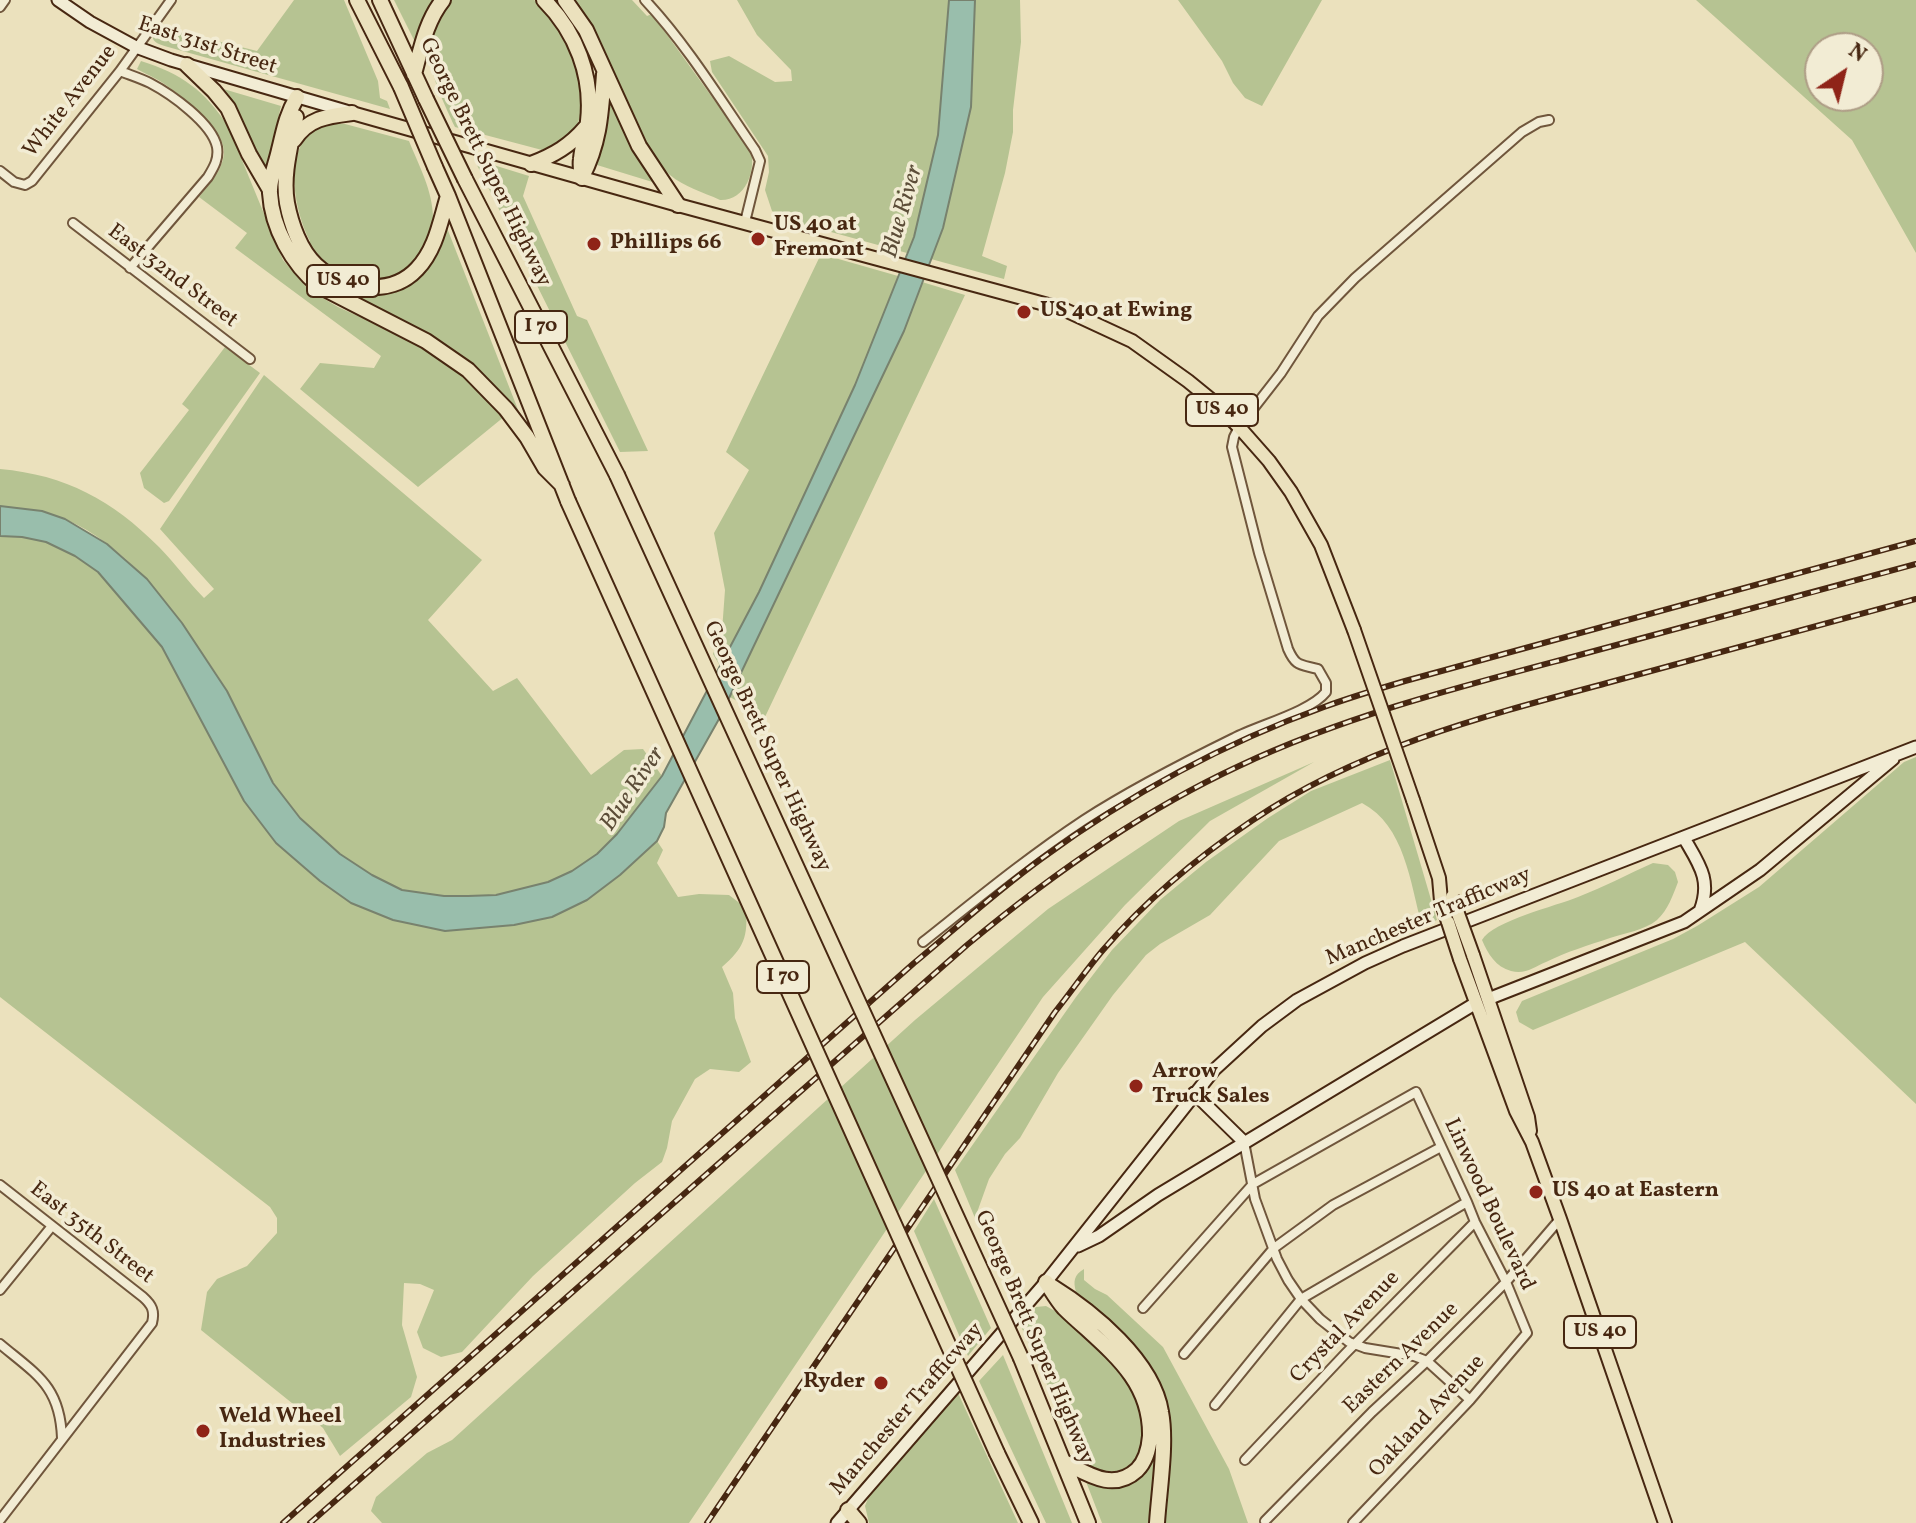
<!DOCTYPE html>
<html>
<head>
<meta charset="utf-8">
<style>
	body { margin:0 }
	#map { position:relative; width:1916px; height:1523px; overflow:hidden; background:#ebe1bd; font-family:Vollkorn,serif }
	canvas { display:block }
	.north { position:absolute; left:1804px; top:32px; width:80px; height:80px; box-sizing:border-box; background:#f2ecd4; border:2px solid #ae9d86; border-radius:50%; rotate:35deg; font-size:22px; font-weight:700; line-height:32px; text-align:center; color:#472711 }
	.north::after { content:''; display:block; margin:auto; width:28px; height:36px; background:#8f2418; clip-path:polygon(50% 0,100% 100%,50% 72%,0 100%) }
</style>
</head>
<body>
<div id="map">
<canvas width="1916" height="1523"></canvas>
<div class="north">N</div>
</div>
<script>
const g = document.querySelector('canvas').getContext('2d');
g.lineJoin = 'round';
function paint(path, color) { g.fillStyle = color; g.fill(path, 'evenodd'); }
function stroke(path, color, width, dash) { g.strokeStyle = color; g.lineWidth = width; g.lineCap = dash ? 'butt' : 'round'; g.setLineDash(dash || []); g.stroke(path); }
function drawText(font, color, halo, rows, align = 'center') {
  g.font = font + ' Vollkorn,serif'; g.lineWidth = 7; g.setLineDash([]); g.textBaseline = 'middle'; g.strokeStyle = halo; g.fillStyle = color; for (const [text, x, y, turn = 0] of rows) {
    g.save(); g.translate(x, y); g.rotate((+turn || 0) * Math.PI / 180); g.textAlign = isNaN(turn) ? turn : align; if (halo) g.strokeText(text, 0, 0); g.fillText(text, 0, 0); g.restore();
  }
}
paint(new Path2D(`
	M294,0H344L378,81L380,98L387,101L390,109L168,47C154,43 148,40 157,26L257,51Z
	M394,0H436L417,46Z
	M451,0H534C566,22 605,112 565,139C557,144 551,149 542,150L455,127C435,83 412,42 451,0Z
	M575,0H632L647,16L652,14L751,151C756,172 745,201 720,200C703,192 684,187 670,175C638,148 619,81 601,42C594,27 584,13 575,0Z
	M737,0H949L938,135L914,237L907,253L784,219L772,211L765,190L769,172L768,156L712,72L710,61L729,56L775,82L792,81L791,70L757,35Z
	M975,0H1020L1021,42L1013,110V132L1005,173L982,256L1007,266L1004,279L931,259L943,228L971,107Z
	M1178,0H1322L1262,106L1245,98L1233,83L1222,61Z
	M1696,0H1916V253L1852,140ZM1820,48H1868V96H1820Z
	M141,61C182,74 204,90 228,126L283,260L309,290L338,307L424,346L481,390L505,416L418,487L300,389L320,363L374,368L381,356L235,248L247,233L199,197C210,183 222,171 224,154C227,133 187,100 170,88C160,80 148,75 137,69Z
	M220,88L281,106L265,174Z
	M611,100L628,141L659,184L597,165L608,123Z
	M333,123L345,124L409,141C419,166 433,191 433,218C433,229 430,238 425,248C399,297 334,288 308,244L310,241C292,206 279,131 333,123Z
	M474,159L529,176L523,196L577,316L587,320L648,451L620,452Z
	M447,228L524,425L502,398L335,288L334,285L349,290L421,275L433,262L440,250Z
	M821,254L898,276L855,385L759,592L720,666L713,654L722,631L725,590L714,533L749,470L726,452Z
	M922,282L965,295L765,717L730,697L904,331Z
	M225,347L260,373L169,501L164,503L144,488L140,473L189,410L182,404Z
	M264,375L482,560L428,620L493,691L517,678L591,775L624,750L643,749L662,776C647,795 633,816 617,834C581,876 526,895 471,896C449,896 426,896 405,891C397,889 390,884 383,881C340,858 302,826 275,785C257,759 244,723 228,694C221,679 211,666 202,653C167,600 125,545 65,519C45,510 22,509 0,506V469C66,475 112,500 159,547C175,563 188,582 204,598L214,589L160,529Z
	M0,536L22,537L46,542L75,556L98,572L162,647L244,801L276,843L320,881L351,903L587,900L620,875L657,841L663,850L657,863L678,897L699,894L729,895L746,908C748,937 744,948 722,967L733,993L735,1018L751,1062L739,1072L710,1069L695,1079L672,1121L667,1148L662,1162L635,1183L533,1276L462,1352L441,1357L423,1348L417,1332L434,1290L420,1284L404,1283L402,1325L417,1377L411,1397L340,1456L323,1428L201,1330L207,1292L217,1279L247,1266L277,1233V1218L270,1207L0,997Z
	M1916,757V1104L1745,942L1533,1030L1519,1022L1516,1012L1522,1001L1673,939L1697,926L1759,887L1904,762Z
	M1390,760L1437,920L1422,926C1410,882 1405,826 1362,803L1279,841L1210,915L1160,944L1146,955L1113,995L1058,1073L1020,1138L1005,1154L989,1179L975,1218L955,1170L1076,997L1112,950L1160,900L1206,862L1268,818L1311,791Z
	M1314,762L1210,821L1125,905L1043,997L689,1523H382L371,1511L376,1497L427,1453L452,1440L915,1020L1048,909L1179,821Z
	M1653,863L1668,865L1675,872L1678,882C1673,895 1668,910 1657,920C1645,930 1625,933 1610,938C1589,945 1566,952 1546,962C1534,967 1525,975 1511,971C1496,967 1488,954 1482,940C1493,921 1556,906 1578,897C1604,887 1628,874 1653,863Z
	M934,1199L991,1328L968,1356L914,1231Z
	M1084,1269V1280L1095,1289L1107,1295L1163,1347L1229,1469L1248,1523H1163C1169,1454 1183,1398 1131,1342C1114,1324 1091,1311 1076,1292C1073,1281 1074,1275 1084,1269Z
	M1046,1306L1055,1311C1081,1334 1112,1355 1131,1385C1141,1402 1148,1432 1141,1452C1133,1473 1108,1481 1090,1467C1083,1462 1079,1455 1075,1447L1020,1324L1036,1307Z
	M1003,1355L1072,1523H1046L979,1381Z
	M958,1393L1018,1523H869L865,1506L869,1496Z
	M1155,1451L1149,1523H1102L1085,1479C1091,1482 1097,1486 1104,1487C1124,1490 1150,1470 1155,1451Z`), '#b6c392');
const water = new Path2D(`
	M949,0H975L971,107L943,228L904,331L719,719L666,813L664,827L657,841L620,875L587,900L552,917L514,925L445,931L393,920L351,903L320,881L276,843L244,801L162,647L98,572L75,556L46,542L22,537L0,536V506L42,511L65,519L107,544L147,579L182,623L227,691L273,783L300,818L340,854L372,875L402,890L444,896H468L496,895L548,882L572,871L597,854L617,834L662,776L759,592L855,385L914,237L938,135Z`);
paint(water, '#99beac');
stroke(water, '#78826e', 2);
const minor = new Path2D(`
	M645,0C687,45 720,99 755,150L760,161L745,222
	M0,7L5,0
	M120,71C130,75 140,78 150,83C171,94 212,123 217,147C219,159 214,167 208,177L130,268
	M0,171L14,182L25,185L32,181L120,71L171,0
	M73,223L250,359
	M923,942C976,900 1028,857 1084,820C1132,789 1183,763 1234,738C1259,725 1310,712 1326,692V683L1318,669C1300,664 1296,667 1288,649L1259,553L1232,447L1234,437L1239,427L1281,373L1318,316L1355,278L1522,132L1539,122L1549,120
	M1244,1142L1255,1199L1277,1259L1288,1280L1301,1299L1320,1319L1349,1342L1365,1348L1414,1356L1427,1361L1470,1400
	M0,1185L143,1297C152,1305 155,1311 152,1323L0,1520
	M0,1290L52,1226
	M1143,1308L1253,1184L1416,1092L1467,1202L1475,1222L1506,1282L1527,1333L1470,1400L1353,1523
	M0,1344C37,1375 60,1386 62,1438
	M1184,1354L1274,1248L1333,1205L1441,1147
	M1215,1405L1301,1299L1467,1202
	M1245,1460L1345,1354L1475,1222
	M1265,1521L1372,1412L1427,1361L1506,1282L1560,1219`);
const secondary = new Path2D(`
	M58,0L90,22L136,47L171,60L346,111
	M1684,838C1699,864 1712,880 1700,911
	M1488,999L1684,922L1760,870L1893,759
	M1194,1093L1244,1142
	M1078,1246L1099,1236L1158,1195L1476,1003
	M837,1523L1046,1282L1214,1070L1262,1026L1297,1000L1365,963L1403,946L1916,747`);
const primary = new Path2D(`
	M352,113L678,205L1063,309L1132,341L1188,381L1215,403L1239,427L1269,461L1291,492L1321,545L1354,630
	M1413,800L1439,878L1441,901L1448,922
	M1473,955L1528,1117L1530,1131
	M1460,959L1516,1111L1532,1142L1560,1219L1665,1523`);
const motorway = new Path2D(`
	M357,0L401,87
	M380,0L426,99
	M544,0C576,32 593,76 588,121C587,134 582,146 581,159C580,165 581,172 582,178
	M565,0L586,30L639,146L678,205
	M187,65L214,91L228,108L249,154L270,190
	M414,74C421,49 426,21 443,0
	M297,97C286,116 284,130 279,150C276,164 269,180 270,193C272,228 292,264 319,286L426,341L468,370L506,409L527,437L545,468L562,485
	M296,117C291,145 282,175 287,203C291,224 300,250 316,265C342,289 390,298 417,269C436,249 440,222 448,196
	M294,140C308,118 328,116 352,113
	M531,164C554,155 570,146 586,127
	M435,167L448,196L568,501
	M582,177C600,142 601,113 604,74
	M465,179L617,475
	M1046,1282C1052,1291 1057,1300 1064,1308C1071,1315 1079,1322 1087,1329C1120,1359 1151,1387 1150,1436C1149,1449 1146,1461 1137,1470C1113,1492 1088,1474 1064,1462
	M1051,1286C1093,1312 1153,1361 1161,1412C1167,1443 1159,1491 1157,1523
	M1021,1358L1088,1523
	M997,1453L1031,1523
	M848,1510L859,1523`);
stroke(minor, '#70563c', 12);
stroke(secondary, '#472711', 15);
stroke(primary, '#472711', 16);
stroke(motorway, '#472711', 18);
stroke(minor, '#f2ecd4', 8);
stroke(secondary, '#f2ecd4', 11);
stroke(primary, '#ebe1bd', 12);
stroke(motorway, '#ebe1bd', 14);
const rail = new Path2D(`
	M283,1523L914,963C956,928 997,891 1041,859C1127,796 1224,743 1324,707C1351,697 1378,689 1405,681L1916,541
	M310,1523L967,945C1051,875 1140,812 1239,766C1345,716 1459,687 1572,657C1686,626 1801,596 1916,564
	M707,1523L1055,1012C1071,992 1086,970 1103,950C1146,900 1199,856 1253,820C1360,748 1484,716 1607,683C1710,655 1813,627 1916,599`);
stroke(rail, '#472711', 6);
stroke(rail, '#f2ecd4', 3, [9]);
const primaryBridge = new Path2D(`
	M1354,630L1413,800
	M1452,897L1473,955
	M1448,922L1460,959`);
const motorwayBridge = new Path2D(`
	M401,87L435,167
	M426,99L465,179
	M617,475L1021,1358
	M568,501L997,1453`);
stroke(primaryBridge, '#472711', 16, []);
stroke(motorwayBridge, '#472711', 18, []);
stroke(primaryBridge, '#ebe1bd', 12);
stroke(motorwayBridge, '#ebe1bd', 14);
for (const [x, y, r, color] of [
	[758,239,8,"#8f2418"],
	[594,244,8,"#8f2418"],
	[1024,312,8,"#8f2418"],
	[1136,1086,8,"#8f2418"],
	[1536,1192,8,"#8f2418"],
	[881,1383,8,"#8f2418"],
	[203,1431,8,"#8f2418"]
]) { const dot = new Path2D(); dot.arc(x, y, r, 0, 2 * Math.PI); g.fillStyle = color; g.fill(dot); stroke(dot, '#f2ecd4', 3); }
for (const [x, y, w] of [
	[343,281,72],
	[541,327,52],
	[1222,410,72],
	[783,977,52],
	[1600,1332,72]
]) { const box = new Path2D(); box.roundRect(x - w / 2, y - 16, w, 32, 6); g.fillStyle = '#f2ecd4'; g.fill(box); stroke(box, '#472711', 2); }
drawText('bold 20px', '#472711', null, [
	["US 40",343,281],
	["I 70",541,327],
	["US 40",1222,410],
	["I 70",783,977],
	["US 40",1600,1332]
]);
drawText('22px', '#472711', '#f2ecd4', [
	["East 31st Street",207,47,18],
	["White Avenue",71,102,-52],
	["George Brett Super Highway",484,163,64],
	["East 32nd Street",172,277,37],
	["George Brett Super Highway",766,747,65],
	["Manchester Trafficway",1429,918,-23],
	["Linwood Boulevard",1488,1205,65],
	["East 35th Street",91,1234,38],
	["Crystal Avenue",1346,1328,-46],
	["George Brett Super Highway",1033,1338,67],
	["Eastern Avenue",1402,1359,-44],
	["Manchester Trafficway",908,1410,-49],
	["Oakland Avenue",1428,1417,-47]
]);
drawText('bold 22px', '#472711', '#f2ecd4', [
	["US 40 at",774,226],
	["Fremont",774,251],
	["Phillips 66",610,244],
	["US 40 at Ewing",1040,312],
	["Arrow",1152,1073],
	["Truck Sales",1152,1098],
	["US 40 at Eastern",1552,1192],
	["Ryder",865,1383,"right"],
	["Weld Wheel",219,1418],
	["Industries",219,1443]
], 'left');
drawText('italic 24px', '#5c4d38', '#f2ecd4', [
	["Blue River",904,212,-74],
	["Blue River",634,790,-56]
]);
</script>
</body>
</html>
